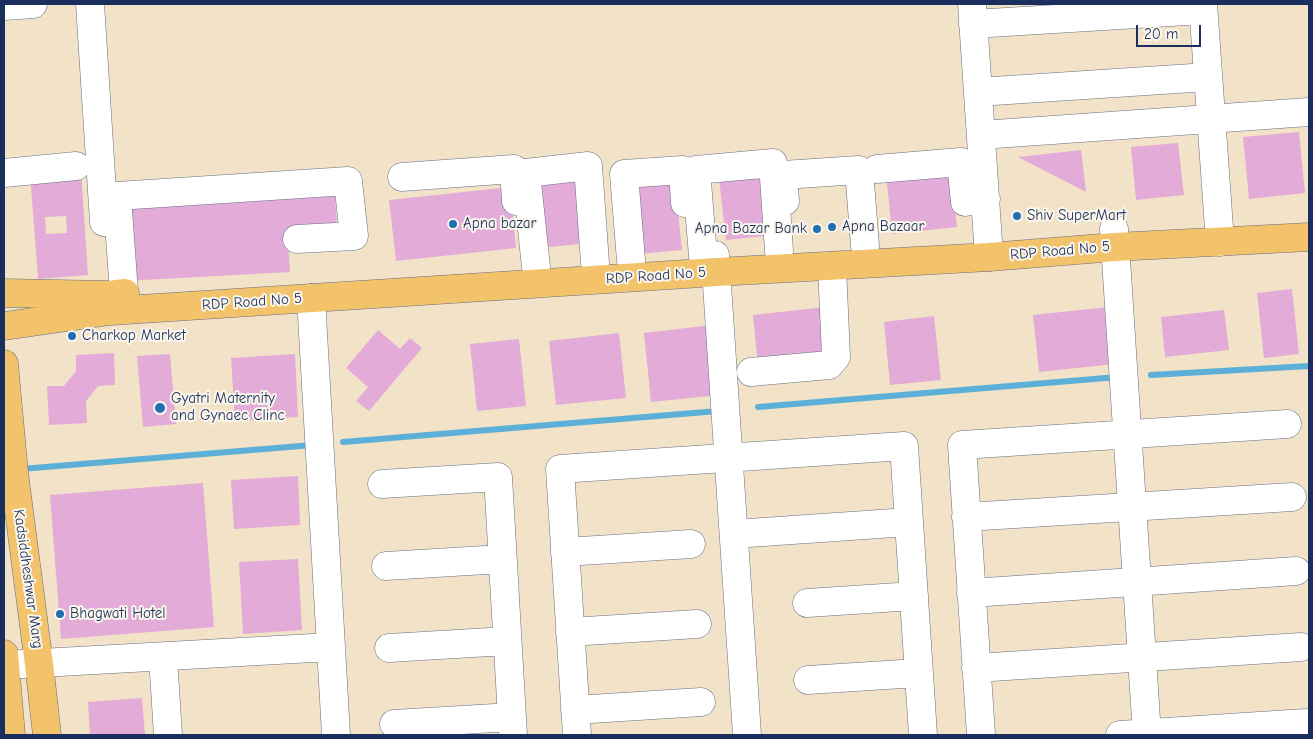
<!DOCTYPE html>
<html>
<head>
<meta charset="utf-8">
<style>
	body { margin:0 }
	#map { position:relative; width:1313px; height:739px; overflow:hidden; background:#f2e2c7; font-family:"Comic Neue",sans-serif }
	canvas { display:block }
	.frame { position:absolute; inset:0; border:5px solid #1b2f5e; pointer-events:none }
	.scale { position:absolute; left:1136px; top:25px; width:65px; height:22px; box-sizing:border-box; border:2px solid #1b2f5e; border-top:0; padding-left:6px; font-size:15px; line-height:18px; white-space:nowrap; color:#1b2f5e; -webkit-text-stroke:4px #fbf7ec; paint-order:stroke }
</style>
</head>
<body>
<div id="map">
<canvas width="1313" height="739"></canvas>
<div class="frame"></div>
<div class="scale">20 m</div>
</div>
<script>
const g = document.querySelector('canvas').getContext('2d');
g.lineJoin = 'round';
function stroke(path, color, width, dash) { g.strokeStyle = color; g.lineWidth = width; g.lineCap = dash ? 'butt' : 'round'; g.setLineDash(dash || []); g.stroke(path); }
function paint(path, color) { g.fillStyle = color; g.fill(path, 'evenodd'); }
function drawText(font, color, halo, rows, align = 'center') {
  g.font = font + ' "Comic Neue",sans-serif'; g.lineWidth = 4; g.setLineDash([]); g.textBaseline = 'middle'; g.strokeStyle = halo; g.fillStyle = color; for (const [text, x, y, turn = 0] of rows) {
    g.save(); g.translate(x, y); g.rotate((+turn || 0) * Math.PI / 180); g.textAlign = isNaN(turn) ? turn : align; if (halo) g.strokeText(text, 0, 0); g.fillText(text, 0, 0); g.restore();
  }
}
stroke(new Path2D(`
	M1151,375L1309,366
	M758,407L1118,377
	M343,442L718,411
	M21,469L313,445`), '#5cb0d8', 6);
paint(new Path2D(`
	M1299,132L1305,193L1249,199L1243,137Z
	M1178,143L1184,195L1136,200L1131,147Z
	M1081,150L1086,192L1018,157Z
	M950,165L957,227L892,234L886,172Z
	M81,170L88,275L38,279L30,174ZM66,216L67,233L46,234L45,217Z
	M768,173L774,235L726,240L719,178Z
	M585,176L591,243L540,248L533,182Z
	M675,182L682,250L638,254L631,187Z
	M510,187L516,248L396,261L389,200Z
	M335,194L337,227L287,230L290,272L125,281L121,207Z
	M1292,289L1299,354L1264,358L1257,293Z
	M826,307L832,358L758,366L753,315Z
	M1109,307L1115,364L1039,372L1033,315Z
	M1224,310L1229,350L1165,357L1161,317Z
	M934,316L941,380L890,385L884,322Z
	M712,325L720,395L651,402L644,333Z
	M378,330L400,349L410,338L422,348L369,411L356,401L368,387L346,368Z
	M619,333L626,398L556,405L549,341Z
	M519,339L526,406L477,411L470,344Z
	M114,353L115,385L98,386L86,401L87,423L49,425L47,386H64L76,371V355Z
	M170,354L176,424L143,427L137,356Z
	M295,354L298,417L235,421L231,358Z
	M298,476L300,525L234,529L231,480Z
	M203,483L214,627L61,639L50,495Z
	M298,559L302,630L243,634L239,562Z
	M142,698L145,735H90L88,702Z`), '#e3abd7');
const minor = new Path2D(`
	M90,4L104,222
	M972,4L989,257
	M1203,4L1220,242
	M4,6L33,4
	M973,24L1203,10
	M978,92L1208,77
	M981,135L1309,112
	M877,169L961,162L965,202L986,199
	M4,173L76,166
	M402,177L514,169L516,201
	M785,201L783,175L859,170L865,246
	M1114,229L1147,735
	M715,255L747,735
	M703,256L696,170L773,163L779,251
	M631,260L624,174L683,170L685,203
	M536,267L526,173L588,166L595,263
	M124,293L117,196L348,181L354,236L297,239
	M311,298L331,647
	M751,372L829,365L836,357L832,266
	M382,484L498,477L513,735
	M966,517L1292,497
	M734,534L909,522
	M565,552L691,544
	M386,566L502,559
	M971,593L1296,571
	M807,603L914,596
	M570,632L697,624
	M389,648L507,641
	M163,657L168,735
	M5,665L331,647L336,735
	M976,668L1301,647
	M808,680L918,673
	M575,710L701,702
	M394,724L512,717
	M577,735L560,469L904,446L923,735
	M981,735L962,445L1287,424
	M1120,735L1306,723`);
const major = new Path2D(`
	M4,293L109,295L125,293
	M4,326L110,311L717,272L989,257L1115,247L1309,237
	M4,364L14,473L39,664L47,735
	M4,654L11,735`);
stroke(minor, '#666e83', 29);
stroke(major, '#666e83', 29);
stroke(minor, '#fff', 28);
stroke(major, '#f2c36a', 28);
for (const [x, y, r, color] of [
	[1017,216,5,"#1f6fb2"],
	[453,224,5,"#1f6fb2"],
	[832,227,5,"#1f6fb2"],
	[817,229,5,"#1f6fb2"],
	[72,336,5,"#1f6fb2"],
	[160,408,6,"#1f6fb2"],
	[60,614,5,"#1f6fb2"]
]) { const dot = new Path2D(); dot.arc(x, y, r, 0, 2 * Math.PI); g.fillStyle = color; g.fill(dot); stroke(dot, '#fbf7ec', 2); }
drawText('15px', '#1b2f5e', '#fbf7ec', [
	["Shiv SuperMart",1027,216],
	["Apna bazar",463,224],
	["Apna Bazaar",842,227],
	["Apna Bazar Bank",807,229,"right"],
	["Charkop Market",82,336],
	["Gyatri Maternity",171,399],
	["and Gynaec Clinc",171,416],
	["Bhagwati Hotel",70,614]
], 'left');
drawText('15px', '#1b2f5e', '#fbf7ec', [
	["RDP Road No 5",1060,251,-5],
	["RDP Road No 5",656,276,-4],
	["RDP Road No 5",252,302,-4],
	["Kadsiddheshwar Marg",28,579,82]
]);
</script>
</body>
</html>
